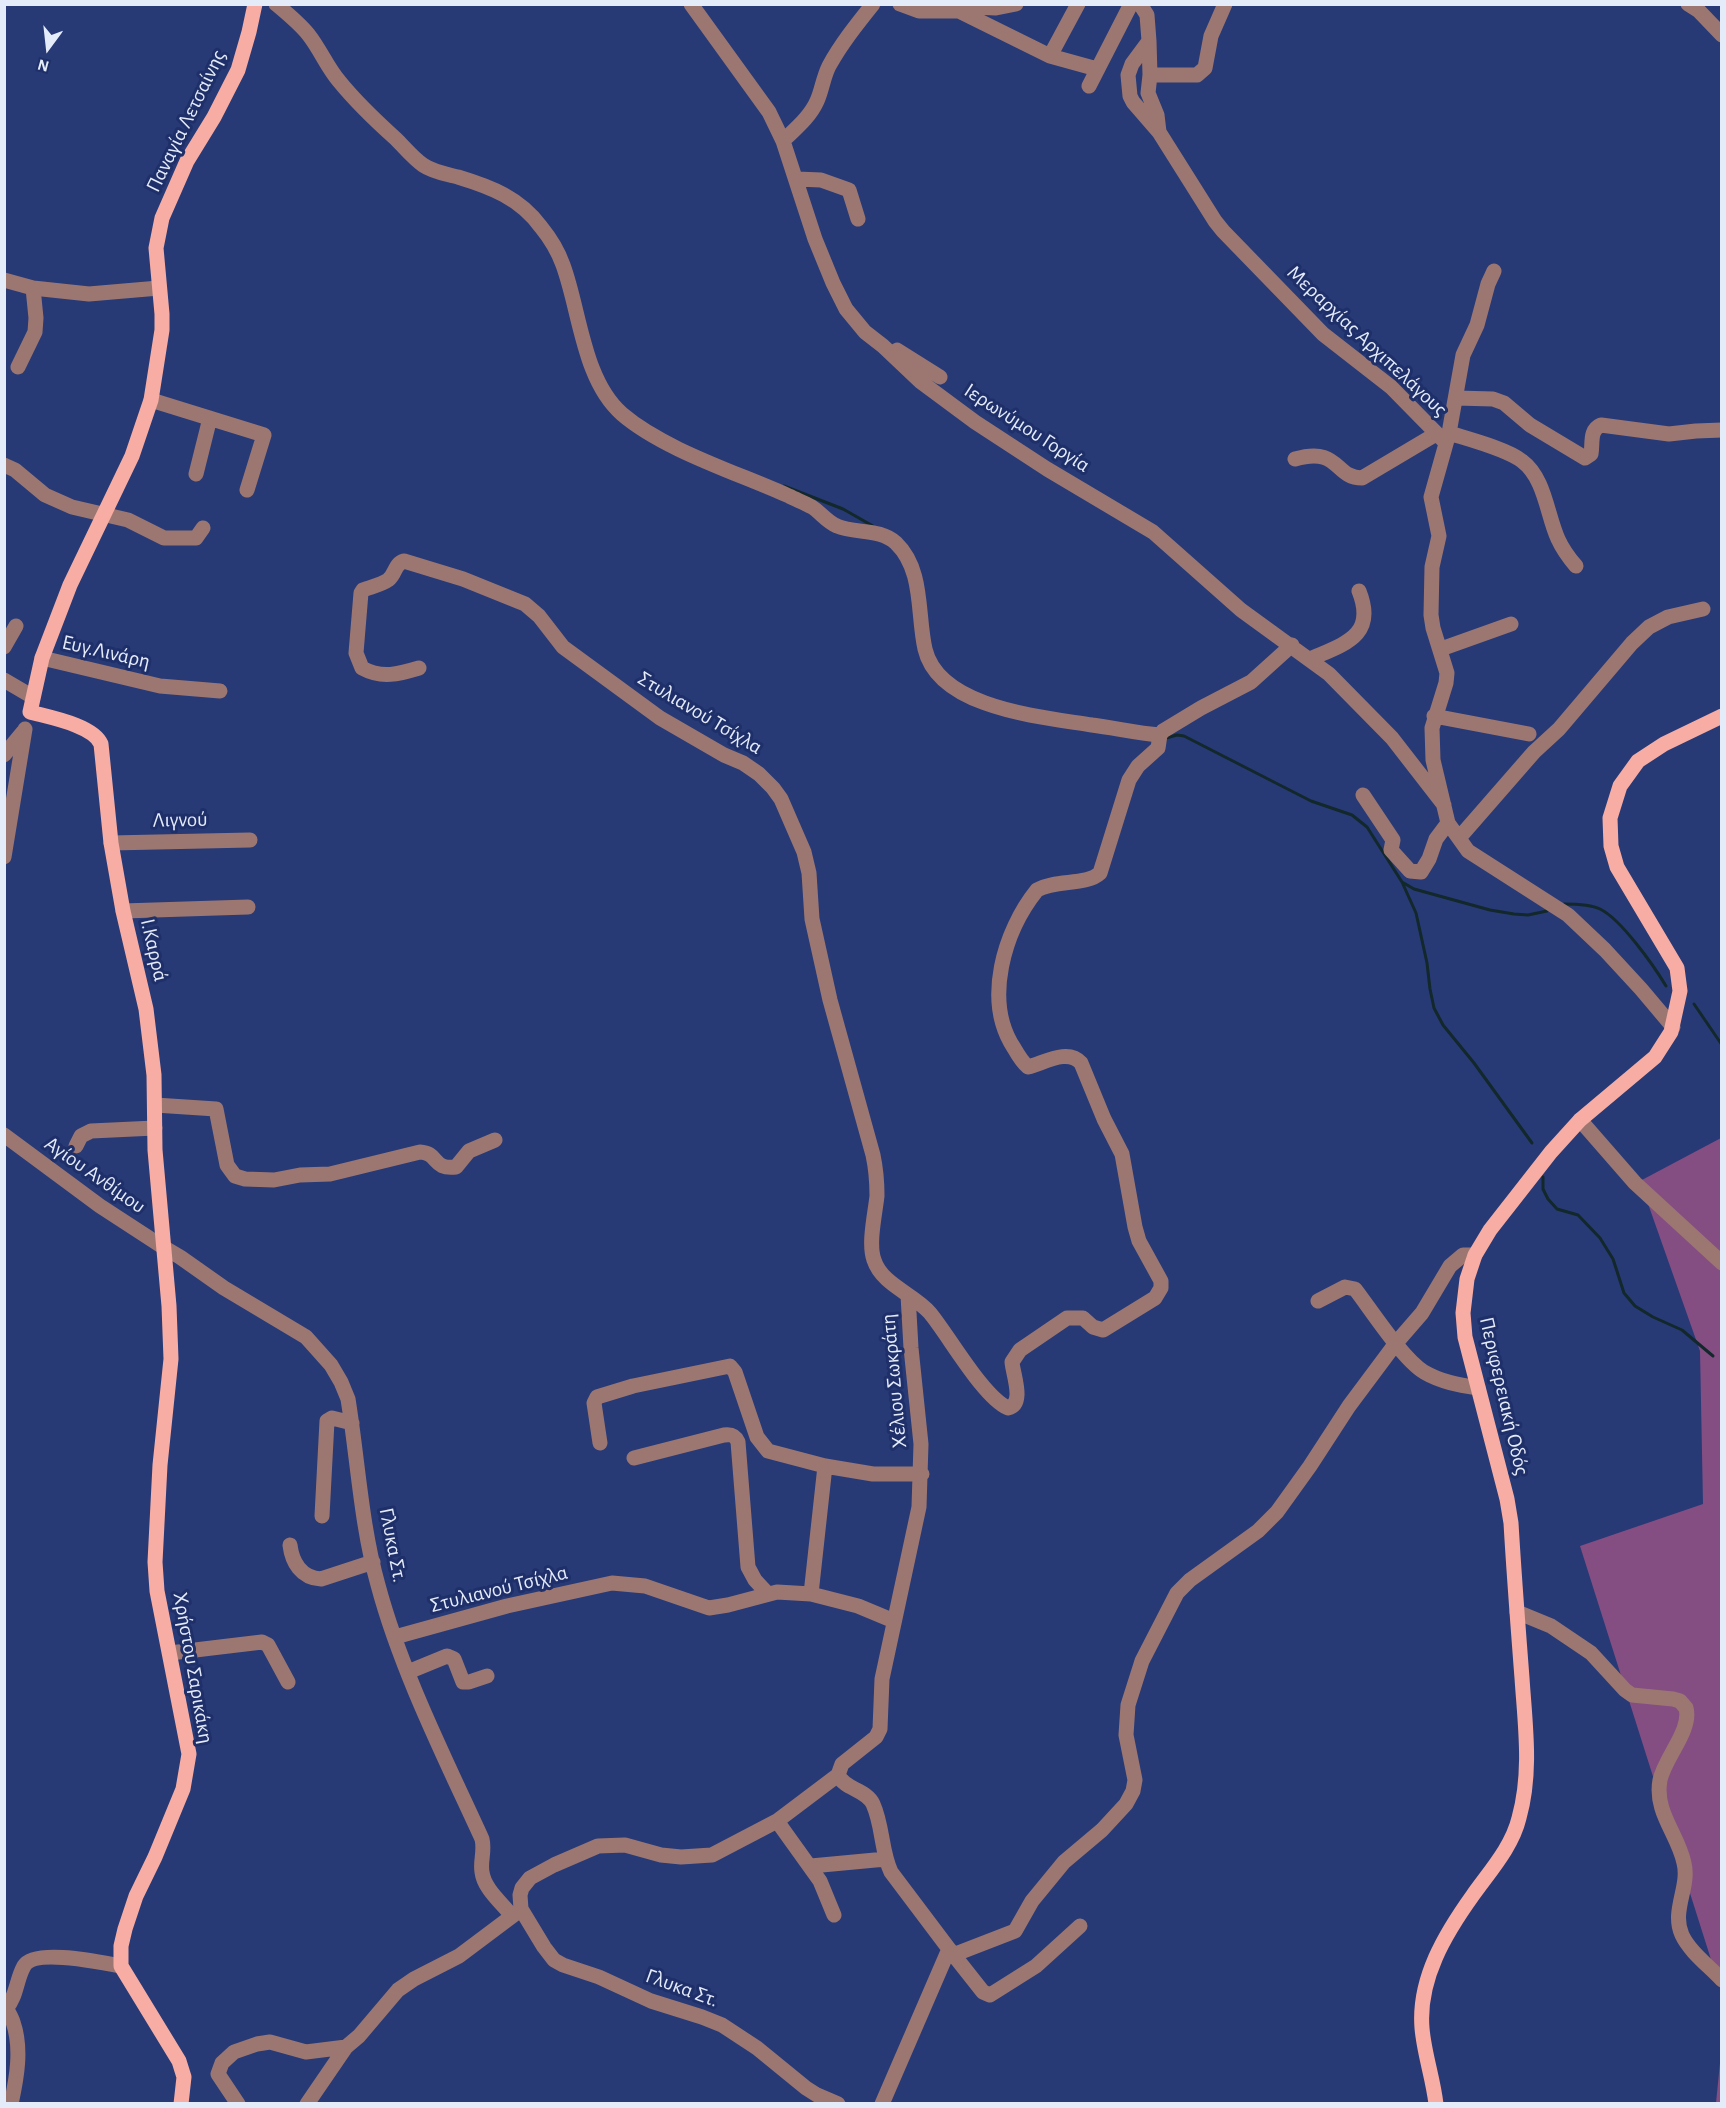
<!DOCTYPE html>
<html>
<head>
<meta charset="utf-8">
<style>
	body { margin:0 }
	#map { position:relative; width:1726px; height:2108px; overflow:hidden; background:#273a76; font-family:"Alegreya Sans",sans-serif }
	canvas { display:block }
	.frame { position:absolute; inset:0; border:6px solid #e4ebf9; pointer-events:none }
	.north { position:absolute; left:18px; top:18px; width:60px; height:60px; -webkit-text-stroke:4px #1e2f69; paint-order:stroke; rotate:195deg; font-size:16px; font-weight:700; line-height:24px; text-align:center; color:#e4ebf9 }
	.north::after { content:''; display:block; margin:auto; width:21px; height:27px; background:#e4ebf9; clip-path:polygon(50% 0,100% 100%,50% 72%,0 100%) }
</style>
</head>
<body>
<div id="map">
<canvas width="1726" height="2108"></canvas>
<div class="frame"></div>
<div class="north">N</div>
</div>
<script>
const g = document.querySelector('canvas').getContext('2d');
g.lineJoin = 'round';
function paint(path, color) { g.fillStyle = color; g.fill(path, 'evenodd'); }
function stroke(path, color, width, dash) { g.strokeStyle = color; g.lineWidth = width; g.lineCap = dash ? 'butt' : 'round'; g.setLineDash(dash || []); g.stroke(path); }
function drawText(font, color, halo, rows, align = 'center') {
  g.font = font + ' "Alegreya Sans",sans-serif'; g.lineWidth = 6; g.setLineDash([]); g.textBaseline = 'middle'; g.strokeStyle = halo; g.fillStyle = color; for (const [text, x, y, turn = 0] of rows) {
    g.save(); g.translate(x, y); g.rotate((+turn || 0) * Math.PI / 180); g.textAlign = isNaN(turn) ? turn : align; if (halo) g.strokeText(text, 0, 0); g.fillText(text, 0, 0); g.restore();
  }
}
paint(new Path2D(`
	M1721,1138V1991L1580,1546L1703,1504L1700,1351L1640,1181Z
	M1721,2053V2103H1716Z`), '#844e82');
stroke(new Path2D(`
	M784,486L843,509L873,526
	M1166,738L1177,735L1184,736L1311,801L1352,815L1367,827L1402,882L1414,889L1490,910L1514,914L1528,915L1547,911
	M1402,882L1416,913L1427,963L1430,989L1434,1008L1443,1025L1474,1063L1532,1143
	M1564,904C1575,904 1590,904 1600,909C1621,919 1654,966 1666,986
	M1694,1004L1722,1045
	M1543,1177V1189L1548,1199L1557,1209L1578,1215L1600,1238L1613,1259L1624,1293L1635,1306L1653,1317L1682,1330L1713,1356`), '#12282b', 3);
stroke(new Path2D(`
	M276,4C288,14 299,23 308,34C320,49 327,67 339,81C356,102 376,121 396,139C405,148 413,158 423,165C433,172 446,174 458,177C491,187 520,198 541,227C550,238 558,251 563,265C580,311 583,380 622,414C664,450 738,473 789,496C797,500 805,503 812,507C820,512 827,522 837,526C855,534 880,528 896,543C924,570 917,614 925,649C939,709 1043,717 1092,725C1115,728 1137,733 1160,735
	M691,4L769,112L783,141L815,239L833,283L846,309L865,332L883,346L921,382L975,422L1047,469L1153,532L1241,610L1329,674L1392,738L1444,805
	M900,4L919,11H959L973,7L996,8L1016,4
	M1140,4L1147,15L1149,41L1132,64L1128,75L1130,96L1133,102L1159,132L1215,221L1223,231L1323,334L1391,387L1446,443
	M1688,4L1699,11L1722,35
	M959,11L1050,56L1097,69
	M1149,41L1150,75L1148,93L1157,115L1159,132
	M1050,56L1078,4
	M1150,75H1197L1205,68L1211,36L1225,4
	M1089,86L1131,4
	M783,141C795,129 810,117 817,101C822,90 823,78 829,66C841,44 857,24 873,4
	M797,179L821,180L849,190L858,219
	M1494,271L1488,284L1477,325L1463,355L1449,433L1431,497L1439,536L1432,567L1431,615L1433,628L1447,673L1446,683L1432,728L1433,760L1448,823L1468,851L1568,915L1605,950L1641,989L1673,1027
	M4,280L33,288L89,294L159,288
	M897,350L940,377
	M18,367L35,332L36,318L33,288
	M1456,398L1493,399L1504,403L1530,425L1585,458L1591,454C1593,444 1589,430 1601,425L1669,434L1696,431L1722,430
	M151,400L264,435L247,490
	M1449,433C1468,439 1507,449 1522,461C1545,478 1547,515 1558,539C1563,550 1569,558 1576,566
	M1295,459C1340,446 1334,478 1362,478L1436,434
	M4,465L15,470L45,495L72,507L128,520L164,538H196L203,528
	M196,474L210,418
	M4,647L16,626
	M1441,649L1511,624
	M42,658L160,686L220,691
	M1310,659C1344,644 1377,636 1359,591
	M419,668C399,674 382,679 362,668L356,653L361,593L363,590C370,587 381,585 388,580C396,574 394,564 404,561L463,579L525,604L539,616L563,647L660,718L724,755L743,763L759,774L773,788L781,799L804,852L809,873L812,919L830,1000L873,1155C876,1169 877,1182 877,1196C875,1214 868,1244 874,1260C882,1285 914,1294 930,1313C949,1336 983,1397 1008,1408C1025,1404 1013,1375 1012,1362L1020,1350L1067,1318H1083L1093,1327L1103,1330L1155,1298L1161,1288V1281L1139,1241L1135,1227L1122,1154L1104,1119L1081,1063C1068,1048 1044,1063 1028,1067C1022,1062 1018,1055 1014,1048C983,1001 1004,931 1037,890C1056,879 1086,886 1100,873L1129,780L1138,766L1158,748L1160,735L1163,731L1201,708L1251,682L1292,645
	M4,680L33,697
	M1434,716L1529,734
	M4,755L23,732
	M1363,795L1393,840L1391,850L1410,871L1421,872L1429,859L1436,839L1448,823
	M1459,838L1534,752L1559,729L1632,643L1649,627L1668,617L1703,609
	M111,843L250,840
	M4,857L25,729
	M123,911L248,907
	M155,1105L216,1109L227,1165L235,1176L245,1179L274,1180L300,1175L330,1174L420,1152C439,1153 432,1170 456,1167L469,1151L495,1140
	M1580,1120L1635,1183L1722,1263
	M4,1135L100,1206L163,1247L180,1257L224,1288L306,1337L331,1365L341,1382L348,1399C358,1461 361,1525 378,1585C401,1671 445,1758 482,1839C485,1851 480,1861 482,1872C484,1889 502,1903 511,1915
	M76,1146L81,1136L91,1131L155,1128
	M1318,1301L1345,1287L1355,1289C1372,1311 1402,1358 1424,1372C1441,1382 1459,1385 1478,1388
	M600,1443L594,1403L597,1397L633,1386L730,1366L735,1372L757,1437L768,1451L825,1466L873,1474H922
	M634,1458L724,1435C731,1434 735,1435 738,1442L748,1567L755,1580L768,1594
	M322,1516L327,1421L332,1418L352,1423
	M290,1545C292,1562 301,1578 321,1579L373,1562
	M811,1594L825,1466
	M1517,1612L1551,1626L1591,1653L1625,1690L1632,1695L1673,1699L1680,1701L1686,1708C1692,1730 1665,1757 1660,1780C1654,1812 1678,1834 1684,1863C1690,1887 1671,1911 1682,1935C1690,1952 1709,1966 1722,1980
	M395,1637L507,1606L612,1583L645,1586L709,1608L728,1605L777,1592L811,1594L858,1606L894,1621
	M170,1653L262,1642L268,1645L288,1682
	M408,1672L447,1656L454,1659L463,1682H469L487,1676
	M777,1821L820,1881L834,1915
	M811,1866L886,1859
	M949,1949L983,1992L990,1995L1036,1966L1080,1926
	M953,1955L1015,1931L1032,1901L1064,1862L1102,1830L1126,1804L1133,1791L1135,1780L1126,1735L1128,1705L1142,1661L1177,1593L1190,1580L1258,1531L1277,1512L1310,1466L1349,1406L1396,1343L1422,1313L1450,1266L1463,1255H1475
	M4,2004C7,2010 11,2016 13,2022C22,2048 17,2077 11,2104
	M6,2009C17,1996 16,1980 24,1966C35,1948 103,1963 121,1966
	M238,2104L218,2074L222,2063L234,2052L257,2044L270,2042L306,2052L346,2047
	M307,2104L346,2047L359,2036L398,1990L414,1979L459,1956L519,1911
	M838,2104L817,2095L806,2088L757,2048L722,2025L702,2017L651,2001L599,1977L563,1965L554,1960L544,1947L521,1909L520,1895L522,1888L530,1878L554,1865L598,1846L625,1845L661,1855L681,1857L712,1855L777,1821L838,1775
	M882,2104L949,1949L891,1872C881,1851 883,1826 873,1804C866,1789 845,1790 838,1775L842,1764L876,1737L880,1729L882,1679L919,1507L921,1444L911,1348L908,1295`), '#9c7772', 15);
stroke(new Path2D(`
	M181,2104L184,2077L179,2061L121,1966V1946L125,1929L136,1896L155,1857L183,1789L189,1754L157,1591L155,1562L160,1465L171,1359L169,1306L155,1150L154,1075L146,1009L123,911L111,843L101,744C93,725 48,717 30,712L42,658L70,585L132,456L151,400L162,330V314L156,248L162,218L187,161L214,117L238,70L249,32L255,4
	M1436,2104C1433,2078 1424,2053 1422,2028C1418,1979 1445,1934 1473,1895C1490,1871 1512,1847 1519,1818C1532,1772 1525,1724 1522,1678C1518,1626 1514,1575 1511,1523L1507,1499L1465,1337L1463,1313L1467,1279L1475,1255L1490,1230L1551,1152L1580,1120L1655,1057L1671,1032L1680,991L1677,968L1617,867L1611,846L1610,818L1620,786L1638,761L1664,744L1722,716`), '#f7ada3', 15);
drawText('21px', '#e4ebf9', '#1e2f69', [
	["Παναγία Λετσαίνης",186,121,-64],
	["Μεραρχίας Αρχιπελάγους",1367,341,43],
	["Ιερωνύμου Γοργία",1027,428,33],
	["Ευγ.Λινάρη",106,652,13],
	["Στυλιανού Τσίχλα",700,713,31],
	["Λιγνού",180,820,-1],
	["Ι.Καρρά",154,950,77],
	["Αγίου Ανθίμου",95,1175,35],
	["Χέλιου Σωκράτη",894,1381,-95],
	["Περιφερειακή Οδός",1504,1396,77],
	["Γλυκα Στ.",393,1545,79],
	["Στυλιανού Τσίχλα",499,1589,-14],
	["Χρήστου Σαρικάκη",193,1668,80],
	["Γλυκα Στ.",682,1988,20]
]);
</script>
</body>
</html>
